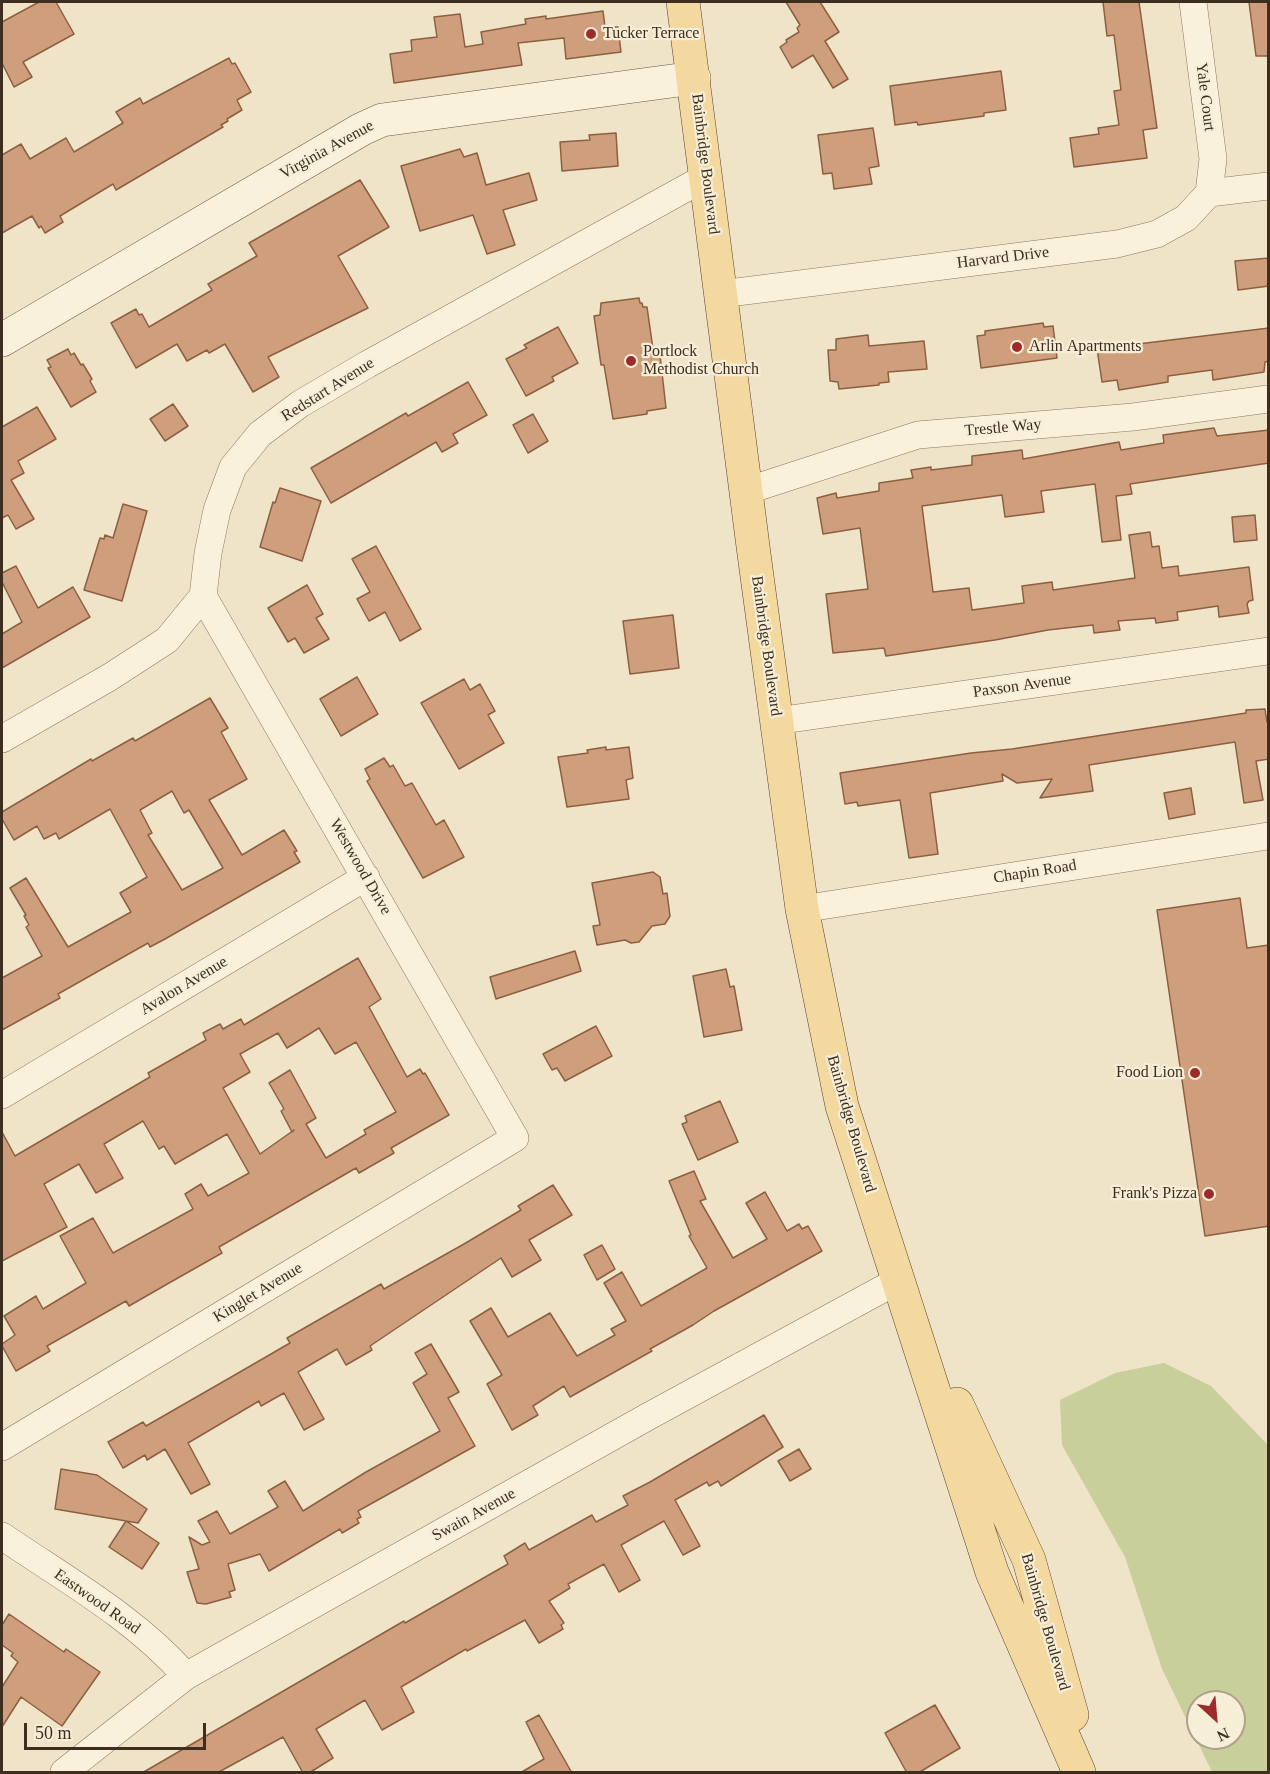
<!DOCTYPE html>
<html>
<head>
<meta charset="utf-8">
<style>
	body { margin:0 }
	#map { position:relative; width:1270px; height:1774px; overflow:hidden; background:#f0e4c8; font-family:Georgia,serif }
	canvas { display:block }
	.frame { position:absolute; inset:0; border:3px solid #3d2e20; pointer-events:none }
	.north { position:absolute; left:1186px; top:1690px; width:60px; height:60px; box-sizing:border-box; background:#f7eed8; border:2px solid #ada18e; border-radius:50%; rotate:154deg; font-size:16px; font-weight:700; line-height:24px; text-align:center; color:#3d2e20 }
	.north::after { content:''; display:block; margin:auto; width:21px; height:27px; background:#9e2a2b; clip-path:polygon(50% 0,100% 100%,50% 72%,0 100%) }
	.scale { position:absolute; left:24px; top:1723px; width:182px; height:27px; box-sizing:border-box; border:3px solid #3d2e20; border-top:0; padding-left:8px; font-size:18px; line-height:21px; white-space:nowrap; color:#3d2e20; -webkit-text-stroke:4px #f7eed8; paint-order:stroke }
</style>
</head>
<body>
<div id="map">
<canvas width="1270" height="1774"></canvas>
<div class="frame"></div>
<div class="north">N</div>
<div class="scale">50 m</div>
</div>
<script>
const g = document.querySelector('canvas').getContext('2d');
g.lineJoin = 'round';
function paint(path, color) { g.fillStyle = color; g.fill(path, 'evenodd'); }
function stroke(path, color, width, dash) { g.strokeStyle = color; g.lineWidth = width; g.lineCap = dash ? 'butt' : 'round'; g.setLineDash(dash || []); g.stroke(path); }
function drawText(font, color, halo, rows, align = 'center') {
  g.font = font + ' Georgia,serif'; g.lineWidth = 4.5; g.setLineDash([]); g.textBaseline = 'middle'; g.strokeStyle = halo; g.fillStyle = color; for (const [text, x, y, turn = 0] of rows) {
    g.save(); g.translate(x, y); g.rotate((+turn || 0) * Math.PI / 180); g.textAlign = isNaN(turn) ? turn : align; if (halo) g.strokeText(text, 0, 0); g.fillText(text, 0, 0); g.restore();
  }
}
paint(new Path2D(`
	M1164,1363L1211,1386L1268,1445V1772H1212L1162,1669L1125,1557L1062,1445L1060,1400L1115,1373ZM1198,1702H1234V1738H1198Z`), '#c9cf9b');
const building = new Path2D(`
	M39,2H56L74,34L23,62L32,77L14,87L2,63V22Z
	M786,2H820L839,32L825,41L848,79L833,88L813,55L792,68L780,47L787,42L786,40L799,32L797,28L800,25Z
	M1103,2H1139L1157,128L1143,130L1147,158L1074,167L1070,138L1099,134L1098,128L1119,125L1114,91L1121,90L1114,35L1107,36Z
	M1249,2H1269V56H1256Z
	M603,11L605,27H618L621,52L566,59L564,38L518,43L522,65L394,83L390,54L412,51L411,40L437,37L434,17L460,14L465,47L483,44L481,32L526,24L525,19L546,16V19Z
	M229,58L232,64L235,63L251,92L237,100L242,110L227,119L228,121L221,125L223,127L116,190L113,184L60,216L63,222L45,233L41,226L39,228L32,216L2,233V155L21,144L30,159L66,138L74,152L123,123L116,112L140,98L143,104Z
	M1001,71L1006,110L984,113V116L918,125L917,122L895,125L890,86Z
	M873,128L879,166L869,168L872,184L834,189L832,173L823,174L818,135Z
	M616,133L618,166L562,171L560,142L590,140L589,135Z
	M460,149L464,157L477,153L486,185L529,173L537,200L503,210L515,245L487,254L473,215L420,231L401,166Z
	M360,180L389,227L338,256L368,308L268,357L279,377L253,392L225,344L209,353L207,350L187,361L177,344L136,368L111,323L136,309L139,315L142,314L149,327L212,290L208,284L257,256L249,243Z
	M1269,258V286L1238,290L1235,261Z
	M639,298L640,303H642L643,307H647L654,356L660,355L666,408L647,411V414L613,419L604,365H601L594,316L600,315L601,303Z
	M1043,323L1044,327L1053,326L1057,358L981,368L977,336L985,335V331Z
	M558,327L578,363L552,377L554,381L526,396L506,359L527,348L524,345Z
	M1269,328V361L1265,362L1264,372L1213,380L1212,370L1168,376V382L1119,390L1117,380L1102,382L1097,349Z
	M868,335L869,346L924,341L927,369L888,372L889,382L879,383V385L839,389L838,382L830,381L828,350H836V339Z
	M68,349L71,355L74,353L81,365L83,364L92,379L90,381L96,392L71,407L48,368L51,367L47,360Z
	M468,382L487,415L453,434L458,443L442,452L436,442L331,503L311,468L406,413L408,416Z
	M173,404L188,426L165,441L150,419Z
	M37,407L56,439L18,461L24,473L11,480L34,519L16,529L8,515L2,518V427Z
	M533,414L548,441L528,453L513,425Z
	M1214,428L1217,436L1269,430V463L1130,484L1132,494L1116,496L1121,540L1102,542L1095,484L1041,491L1044,512L1005,517L1002,495L922,506L933,592L969,588L972,610L1024,603L1022,586L1052,582L1053,590L1135,578L1129,535L1150,532L1152,547L1159,546L1162,568L1178,566L1179,576L1249,567L1253,600L1249,601L1247,604L1249,613L1219,617L1218,606L1177,612L1178,620L1156,623L1155,618L1118,621L1120,630L1094,633L1093,625L1048,630L995,640L886,656L884,648L833,653L826,594L868,589L860,528L823,534L817,498L836,493L837,498L879,491V483L913,478L911,470L931,467V470L972,465V456L1022,450L1023,459L1119,442L1121,450L1164,443L1163,435Z
	M280,488L321,501L302,561L260,547L273,502L275,503Z
	M123,504L147,511L122,601L84,590L100,538L104,539L105,535L113,538Z
	M1255,515L1257,540L1234,542L1232,517Z
	M376,546L421,629L400,641L385,612L369,621L357,599L370,592L352,559Z
	M16,566L38,608L73,587L90,617L2,668V634L22,622L2,582V573Z
	M307,585L323,614L316,618L329,639L304,653L295,638L288,642L268,608Z
	M673,615L679,668L630,674L623,621Z
	M357,677L378,714L341,736L320,699Z
	M464,679L470,690L480,684L495,711L488,715L504,743L459,769L421,703Z
	M210,698L228,728L221,732L247,779L209,800L242,855L284,830L297,851L294,852L300,862L165,939L150,947L148,943L58,994L60,998L2,1030V978L42,956L26,927L29,925L24,916L26,915L10,888L26,878L68,947L131,912L120,893L147,877L110,809L59,839L56,833L44,839L37,826L14,840L2,819V812L91,759L92,761L133,738L135,741ZM172,791L184,813L189,810L223,868L182,890L148,835L152,833L140,810Z
	M1265,709L1267,722H1269V759L1256,761L1263,800L1244,803L1235,742L1089,765L1093,791L1040,798L1052,779L1017,783L1002,774L1003,781L930,793L938,854L909,858L900,800L858,806L857,802L845,804L840,773L971,753L1012,749L1246,713V710Z
	M606,747V750L629,747L633,778L626,780L629,799L567,807L558,757L588,753L587,750Z
	M384,758L390,767L393,765L405,786L412,783L436,825L444,820L464,857L423,878L367,781L370,779L365,769Z
	M1191,788L1195,814L1169,819L1164,793Z
	M653,872L660,877L663,894L667,893L670,916L665,924L652,926L639,942L631,943L625,940L597,945L593,926L600,925L592,883Z
	M1240,898L1247,948L1269,945V1226L1205,1236L1157,910Z
	M575,951L581,971L496,999L490,977Z
	M358,958L381,999L369,1007L407,1077L420,1069L423,1074L425,1073L449,1115L391,1148L394,1153L371,1166L359,1173L356,1168L219,1247L222,1253L169,1283L129,1306L126,1301L47,1346L50,1351L16,1371L2,1346V1344L15,1335L4,1316L36,1296L43,1309L86,1283L60,1236L93,1218L113,1253L193,1209L185,1194L201,1184L208,1196L249,1173L227,1134L175,1164L164,1146L159,1149L143,1121L104,1144L123,1178L96,1193L79,1164L44,1184L67,1227L2,1261V1132L15,1156L150,1077L148,1073L206,1040L203,1033L220,1024L223,1029L241,1019L244,1025ZM319,1028L335,1054L356,1042L396,1112L364,1130L366,1134L326,1158L306,1124L316,1118L290,1070L269,1083L284,1109L281,1111L292,1132L294,1130L260,1154L223,1088L250,1072L240,1054L278,1033L287,1048Z
	M726,969L730,987L734,986L742,1030L704,1037L693,976Z
	M596,1026L612,1056L565,1081L557,1068L552,1070L543,1054Z
	M720,1101L738,1142L698,1160L682,1124L687,1122L685,1116Z
	M694,1171L706,1199L700,1201L733,1258L767,1239L746,1203L765,1192L787,1231L799,1224L802,1229L808,1226L822,1251L714,1311L693,1325L650,1349L652,1351L570,1397L564,1386L533,1406L538,1415L512,1430L487,1384L502,1375L470,1321L491,1308L508,1337L550,1313L577,1356L615,1335L611,1329L626,1321L604,1283L622,1272L641,1306L707,1268L689,1236L691,1235L669,1181Z
	M553,1185L572,1215L529,1240L541,1260L512,1277L501,1258L370,1346L372,1350L346,1365L337,1349L298,1372L324,1419L304,1430L284,1393L261,1406L259,1401L188,1443L210,1484L191,1494L165,1449L147,1460L145,1455L123,1468L108,1442L143,1422L146,1426L233,1376L290,1343L287,1338L381,1284L384,1289L464,1244L521,1210L518,1206Z
	M602,1245L615,1269L597,1280L584,1255Z
	M431,1344L459,1392L448,1398L475,1446L358,1511L361,1517L357,1519L359,1523L342,1533L340,1529L269,1571L260,1554L228,1564L235,1590L229,1592L231,1597L206,1604L197,1603L187,1572L199,1569L189,1537L202,1545L210,1542L198,1521L217,1511L230,1534L278,1507L268,1491L285,1481L303,1511L366,1472L440,1431L413,1383L427,1374L415,1353Z
	M764,1415L783,1447L721,1486L718,1481L709,1486L707,1482L675,1500L700,1546L683,1555L664,1521L621,1545L640,1580L619,1592L604,1564L568,1584L570,1588L549,1601L564,1623L561,1625L563,1629L539,1643L525,1620L467,1651L466,1649L401,1687L414,1712L382,1730L365,1700L316,1729L333,1758L309,1773H303L283,1737L217,1773H142L404,1621L405,1623L508,1564L504,1556L525,1543L529,1550L592,1515L596,1522L628,1505L623,1496L650,1482Z
	M799,1449L811,1469L790,1481L778,1461Z
	M61,1469L97,1475L147,1509L138,1523L55,1509Z
	M126,1521L159,1543L142,1569L109,1547Z
	M9,1614L64,1652L66,1649L100,1672L62,1726L21,1697L2,1727V1687L18,1662L11,1656L13,1653L2,1645V1625Z
	M935,1705L960,1748L918,1773H907L885,1733Z
	M539,1715L572,1773H520L544,1759L526,1722Z`);
paint(building, '#cf9f7d');
stroke(building, '#8d5f41', 1.5);
const street = new Path2D(`
	M1193,2L1213,159L1209,193
	M721,294L1117,244L1157,234L1186,218L1209,193L1268,186
	M746,491L918,435L1133,417L1268,399
	M776,721L1268,651
	M2,739L110,677L167,640L203,596L208,553L217,510L233,467L260,434L300,404L368,364L706,177
	M802,909L1268,836
	M2,1095L366,877
	M2,1447L515,1138L203,596
	M2,1536C65,1579 135,1618 186,1676
	M64,1772L186,1676L649,1416L899,1280`);
const secondary = new Path2D(`
	M2,340L362,129L382,120L694,78`);
const primary = new Path2D(`
	M683,2L754,554L802,909L842,1106L992,1572L1079,1772
	M957,1404L1029,1560L1072,1715`);
stroke(street, '#8d765c', 28);
stroke(secondary, '#6f573f', 34);
stroke(primary, '#5b4430', 34);
stroke(street, '#faf1dc', 27);
stroke(secondary, '#faf1dc', 33);
stroke(primary, '#f3d9a0', 33);
for (const [x, y, r, color] of [
	[591,34,6,"#9e2a2b"],
	[1017,347,6,"#9e2a2b"],
	[631,361,6,"#9e2a2b"],
	[1195,1073,6,"#9e2a2b"],
	[1209,1194,6,"#9e2a2b"]
]) { const dot = new Path2D(); dot.arc(x, y, r, 0, 2 * Math.PI); g.fillStyle = color; g.fill(dot); stroke(dot, '#f7eed8', 2); }
drawText('16px', '#3d2e20', '#f7eed8', [
	["Tucker Terrace",603,34],
	["Arlin Apartments",1029,347],
	["Portlock",643,352],
	["Methodist Church",643,370],
	["Food Lion",1183,1073,"right"],
	["Frank's Pizza",1197,1194,"right"]
], 'left');
drawText('16px', '#3d2e20', '#f7eed8', [
	["Yale Court",1205,97,83],
	["Virginia Avenue",327,150,-29],
	["Bainbridge Boulevard",705,164,83],
	["Harvard Drive",1003,258,-7],
	["Redstart Avenue",328,390,-32],
	["Trestle Way",1003,428,-5],
	["Bainbridge Boulevard",766,646,82],
	["Paxson Avenue",1022,686,-8],
	["Westwood Drive",360,867,60],
	["Chapin Road",1035,872,-9],
	["Avalon Avenue",184,986,-31],
	["Bainbridge Boulevard",851,1124,74],
	["Kinglet Avenue",258,1293,-31],
	["Swain Avenue",474,1515,-29],
	["Eastwood Road",97,1602,35],
	["Bainbridge Boulevard",1045,1622,74]
]);
</script>
</body>
</html>
